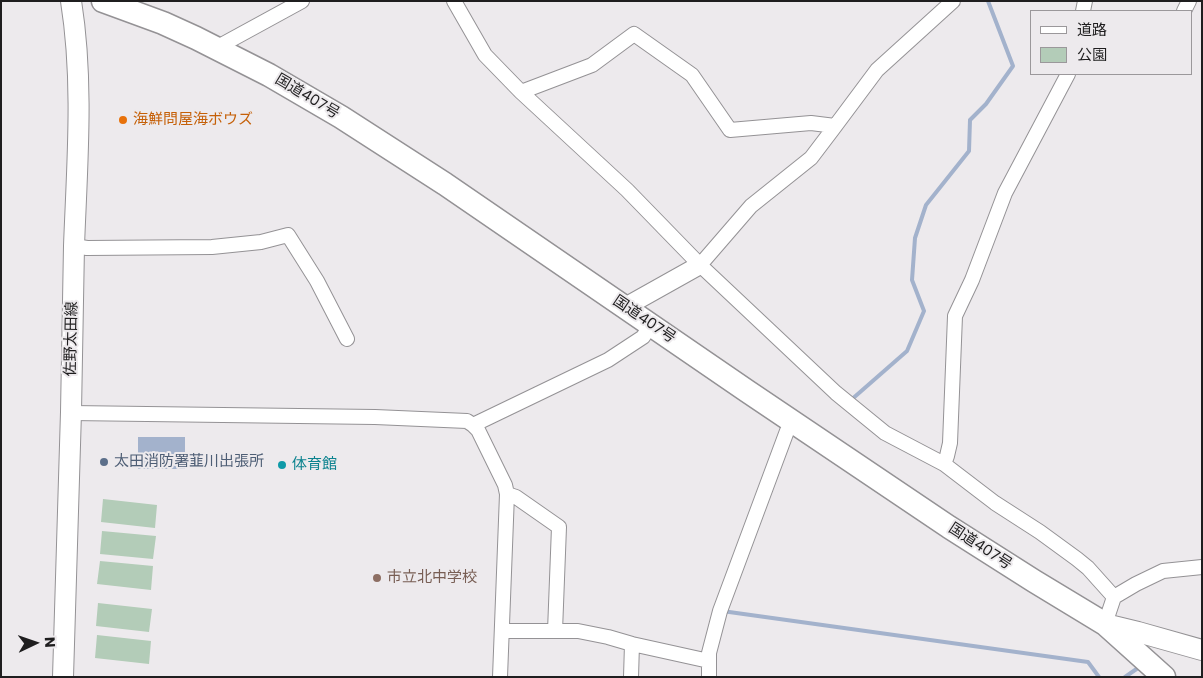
<!DOCTYPE html>
<html>
<head>
<meta charset="utf-8">
<style>
	body { margin:0 }
	#map { position:relative; width:1203px; height:678px; overflow:hidden; background:#edeaed; font-family:Poppins,"Noto Sans JP",sans-serif }
	canvas { display:block }
	.frame { position:absolute; inset:0; border:2px solid #1f1e1f; pointer-events:none }
	.legend { position:absolute; left:1030px; top:10px; width:162px; height:65px; box-sizing:border-box; background:#edeaed; border:1px solid #9b989b; margin:0; padding:6px 9px; list-style:none; font-size:15px; color:#1f1e1f }
	.legend li { display:flex; align-items:center; gap:10px; height:25px }
	.legend b { width:25px; border:1px solid #9b989b }
	.north { position:absolute; left:10px; top:618px; width:50px; height:50px; -webkit-text-stroke:4px #edeaed; paint-order:stroke; rotate:87deg; font-size:14px; font-weight:700; line-height:20px; text-align:center; color:#1f1e1f }
	.north::after { content:''; display:block; margin:auto; width:18px; height:22px; background:#1f1e1f; clip-path:polygon(50% 0,100% 100%,50% 72%,0 100%) }
</style>
</head>
<body>
<div id="map">
<canvas width="1203" height="678"></canvas>
<div class="frame"></div>
<ul class="legend">
<li><b style="height:6px;background:#fff"></b>道路</li>
<li><b style="height:14px;background:#b3ccb8"></b>公園</li>
</ul>
<div class="north">N</div>
</div>
<script>
const g = document.querySelector('canvas').getContext('2d');
g.lineJoin = 'round';
function paint(path, color) { g.fillStyle = color; g.fill(path, 'evenodd'); }
function stroke(path, color, width, dash) { g.strokeStyle = color; g.lineWidth = width; g.lineCap = dash ? 'butt' : 'round'; g.setLineDash(dash || []); g.stroke(path); }
function drawText(font, color, halo, rows, align = 'center') {
  g.font = font + ' Poppins,"Noto Sans JP",sans-serif'; g.lineWidth = 4; g.setLineDash([]); g.textBaseline = 'middle'; g.strokeStyle = halo; g.fillStyle = color; for (const [text, x, y, turn = 0] of rows) {
    g.save(); g.translate(x, y); g.rotate((+turn || 0) * Math.PI / 180); g.textAlign = isNaN(turn) ? turn : align; if (halo) g.strokeText(text, 0, 0); g.fillText(text, 0, 0); g.restore();
  }
}
paint(new Path2D(`
	M103,499L157,505L155,528L101,522Z
	M102,531L156,536L153,559L100,554Z
	M100,561L153,566L151,590L97,584Z
	M98,603L152,609L149,632L96,626Z
	M97,635L151,641L149,664L95,658Z`), '#b3ccb8');
paint(new Path2D(`
	M138,437H185V469H138Z`), '#a3b2cc');
stroke(new Path2D(`
	M851,400L907,351L924,311L912,280L915,238L926,205L969,151L970,120L986,104L1013,66L988,1
	M722,611L1088,662L1099,677
	M1125,677L1138,668`), '#a3b2cc', 4);
const minor = new Path2D(`
	M454,1L485,55L521,92L627,190L700,265L836,393L885,433L944,464L995,503L1040,532L1077,559L1088,568L1114,597L1105,624
	M1083,11L1085,1
	M1184,11L1189,1
	M216,48L302,1
	M521,92L592,65L634,34L692,75L730,130L811,123L835,126
	M74,246L87,248L212,247L261,242L288,235L317,281L347,339
	M700,265L751,206L811,158L833,129L877,70L953,1
	M71,413L375,417L467,421L473,425L478,430L505,485L507,494L500,677
	M473,425L608,360L643,337L651,325
	M944,464L947,456L950,443L955,316L972,280L1005,193L1068,74
	M507,494L516,497L559,527L555,631
	M1114,597L1136,584L1163,571L1202,567
	M502,631H578L608,637L632,644L709,661
	M631,677L632,644
	M709,677V653L720,611L787,431L793,420`);
const tertiary = new Path2D(`
	M625,307L700,265`);
const secondary = new Path2D(`
	M1105,624L1138,632L1202,650
	M63,677C66,589 69,501 71,412C72,357 73,302 74,246C77,165 84,82 71,1`);
const trunk = new Path2D(`
	M103,1L163,23L196,38L269,75L341,117L445,184L747,391L949,527L1034,581L1105,624L1164,677`);
stroke(minor, '#949295', 16);
stroke(tertiary, '#949295', 20);
stroke(secondary, '#949295', 22);
stroke(trunk, '#949295', 25);
stroke(minor, '#fff', 14);
stroke(tertiary, '#fff', 18);
stroke(secondary, '#fff', 20);
stroke(trunk, '#fff', 22);
for (const [x, y, r, color] of [
	[123,120,5,"#e8710a"],
	[104,462,5,"#5c6f8a"],
	[282,465,5,"#0f9aa8"],
	[377,578,5,"#8d6e63"]
]) { const dot = new Path2D(); dot.arc(x, y, r, 0, 2 * Math.PI); g.fillStyle = color; g.fill(dot); stroke(dot, '#edeaed', 2); }
drawText('15px', '#1f1e1f', '#edeaed', [
	["国道407号",307,97,31],
	["国道407号",644,320,34],
	["佐野太田線",72,339,-89],
	["国道407号",980,547,33]
]);
drawText('15px', '#c56008', '#edeaed', [
	["海鮮問屋海ボウズ",133,120]
], 'left');
drawText('15px', '#4e5e75', '#edeaed', [
	["太田消防署韮川出張所",114,462]
], 'left');
drawText('15px', '#0d838f', '#edeaed', [
	["体育館",292,465]
], 'left');
drawText('15px', '#785e54', '#edeaed', [
	["市立北中学校",387,578]
], 'left');
</script>
</body>
</html>
